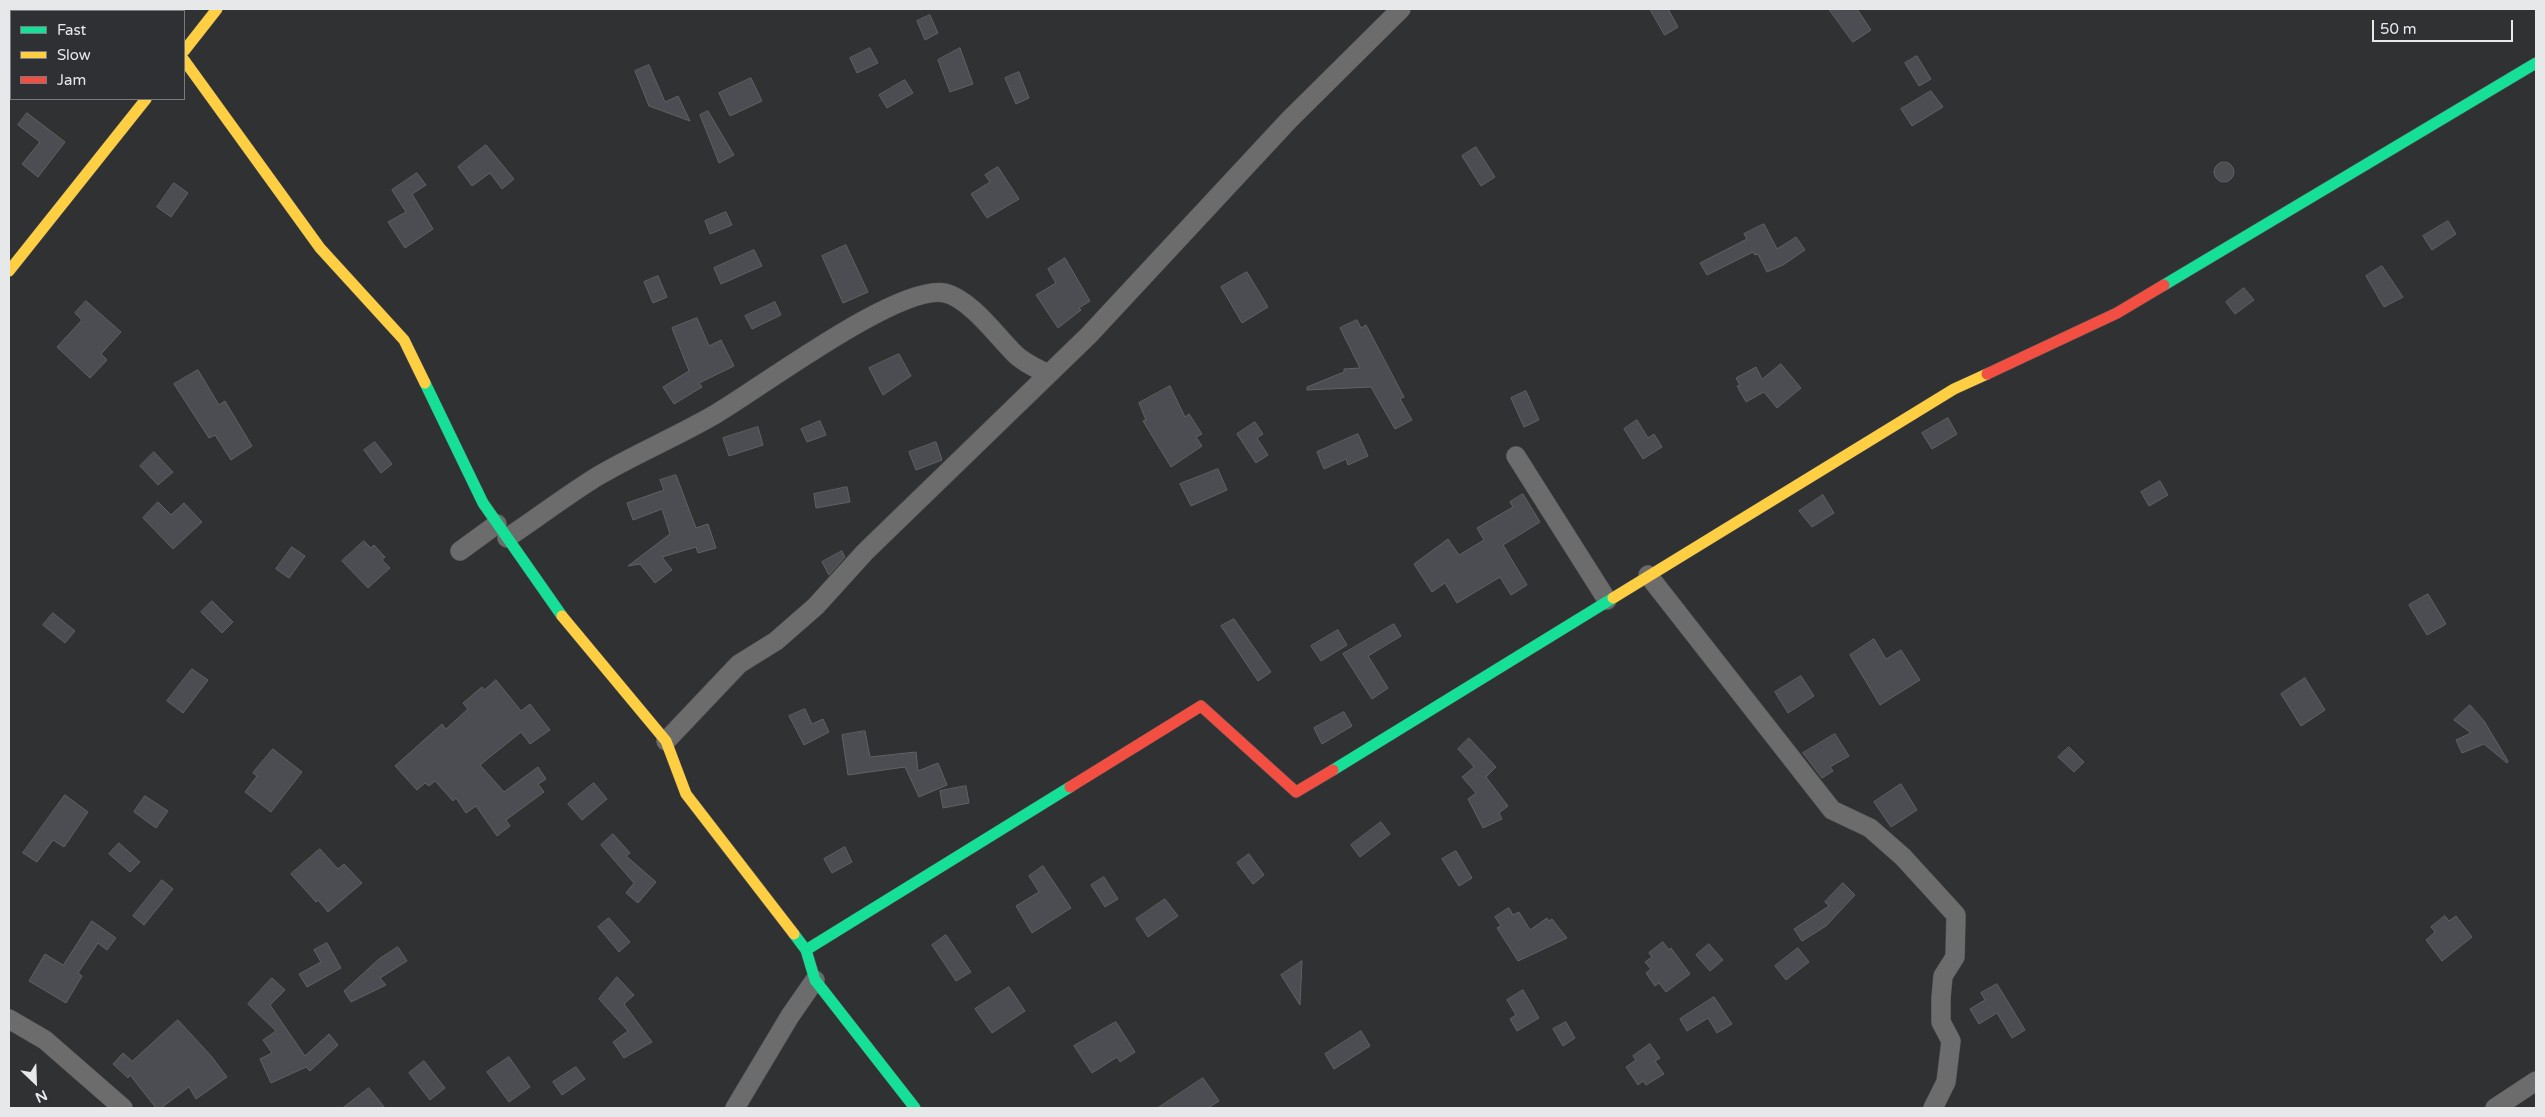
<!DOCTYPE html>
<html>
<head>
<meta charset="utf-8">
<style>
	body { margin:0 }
	#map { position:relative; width:2545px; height:1117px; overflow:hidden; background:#303133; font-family:"Varela Round",sans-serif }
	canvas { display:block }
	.frame { position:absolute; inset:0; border:10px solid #e7e8ea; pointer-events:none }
	.legend { position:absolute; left:10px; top:10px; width:175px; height:90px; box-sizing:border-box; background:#2f3034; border:1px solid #797a7d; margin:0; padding:6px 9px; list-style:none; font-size:15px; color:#e7e8ea }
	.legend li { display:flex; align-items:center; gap:10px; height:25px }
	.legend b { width:25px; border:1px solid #797a7d }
	.north { position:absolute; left:10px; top:1057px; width:50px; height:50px; -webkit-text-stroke:4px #2f3034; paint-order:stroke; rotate:156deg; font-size:14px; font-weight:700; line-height:20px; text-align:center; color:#e7e8ea }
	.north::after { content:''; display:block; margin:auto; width:18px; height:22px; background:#e7e8ea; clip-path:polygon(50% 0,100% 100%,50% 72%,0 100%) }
	.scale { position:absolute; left:2372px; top:20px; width:141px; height:22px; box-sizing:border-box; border:2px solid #e7e8ea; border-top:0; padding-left:6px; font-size:15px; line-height:18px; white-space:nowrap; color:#e7e8ea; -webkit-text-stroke:4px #2f3034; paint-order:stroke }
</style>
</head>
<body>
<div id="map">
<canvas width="2545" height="1117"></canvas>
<div class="frame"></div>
<ul class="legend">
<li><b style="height:6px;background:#16e098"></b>Fast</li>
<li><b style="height:6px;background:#ffcf43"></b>Slow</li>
<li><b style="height:6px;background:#f24e42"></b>Jam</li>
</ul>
<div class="north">N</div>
<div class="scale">50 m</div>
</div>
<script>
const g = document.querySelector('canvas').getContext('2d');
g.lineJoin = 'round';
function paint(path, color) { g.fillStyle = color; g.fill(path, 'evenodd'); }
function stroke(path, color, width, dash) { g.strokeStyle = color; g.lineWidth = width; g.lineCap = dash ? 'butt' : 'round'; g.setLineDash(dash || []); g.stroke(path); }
const building = new Path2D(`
	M1650,9H1668L1678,27L1665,35Z
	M1829,9H1857L1871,30L1853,42Z
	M930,15L938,33L925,40L917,21Z
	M870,48L878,63L857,73L850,58Z
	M960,48L973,84L950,92L938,60Z
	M1917,56L1931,79L1919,86L1905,63Z
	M649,65L665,102L678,96L690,121L649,106L635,71Z
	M1019,72L1029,98L1016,104L1005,78Z
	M751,78L762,101L730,116L719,93Z
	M905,80L913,93L887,108L879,95Z
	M1931,91L1943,107L1912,126L1901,109Z
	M708,111L734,155L719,163L700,115Z
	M27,113L65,142L38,177L22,164L40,142L18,125Z
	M486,145L514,179L502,189L490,173L472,186L458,167Z
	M1476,147L1495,177L1481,186L1462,156Z
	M2214 172a10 10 0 1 1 20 0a10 10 0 1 1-20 0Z
	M998,167L1019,199L987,218L971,194L990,182L985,175Z
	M417,173L426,185L412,194L433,229L405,248L388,222L406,212L392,190Z
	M174,183L188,193L171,217L157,207Z
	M726,212L732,225L710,234L705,221Z
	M2448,221L2456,234L2432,250L2423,236Z
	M1764,224L1777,249L1796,237L1805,250L1783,265L1767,272L1758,254L1755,255L1753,252L1707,275L1700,263L1747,239L1744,234Z
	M846,245L868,292L843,303L822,256Z
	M754,250L762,266L721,284L714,268Z
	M1065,258L1090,301L1079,308L1081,310L1058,328L1036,295L1056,283L1048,269Z
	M2382,266L2403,297L2384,307L2366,276Z
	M1247,272L1268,307L1242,323L1221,287Z
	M658,276L667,297L653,303L644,282Z
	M2244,288L2254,300L2235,314L2226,302Z
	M86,301L121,332L101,354L107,360L90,378L57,347L82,320L75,313Z
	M775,302L781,315L752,329L745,316Z
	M697,318L709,346L721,340L734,366L699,383L702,387L674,404L663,387L689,371L672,328Z
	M1357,320L1361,328L1366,325L1404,397L1400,399L1412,420L1395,429L1371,387L1307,390V387L1344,372V369L1360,368L1340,328Z
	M899,354L911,376L883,395L869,368Z
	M1781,364L1801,388L1777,408L1764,392L1746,402L1737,386L1740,385L1736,378L1756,367L1762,379Z
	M198,370L219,405L225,401L252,446L231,460L215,435L209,438L174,384Z
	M1170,386L1185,417L1189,414L1202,434L1196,437L1202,446L1171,467L1143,421L1146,420L1139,403Z
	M1526,391L1539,420L1524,427L1511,398Z
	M1948,418L1957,434L1932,449L1922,433Z
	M1637,420L1648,438L1654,434L1662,447L1643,459L1624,429Z
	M820,421L826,435L807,442L801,429Z
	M1255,422L1263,434L1257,438L1268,455L1256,463L1237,434Z
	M758,427L763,445L729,456L723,438Z
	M1358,434L1368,456L1348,465L1346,459L1324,469L1317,452Z
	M375,442L392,464L381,473L364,450Z
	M936,442L942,460L916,470L909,452Z
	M154,452L173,472L158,485L140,466Z
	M1218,469L1227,490L1191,506L1180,484Z
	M676,475L696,528L708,524L716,548L698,553L696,547L662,557L672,570L655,583L640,564L628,566L670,534L662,509L633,520L627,503L664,490L660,480Z
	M2160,481L2168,495L2149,506L2141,492Z
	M847,487L850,502L816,508L814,494Z
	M1523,494L1540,522L1503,545L1527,585L1511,595L1500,577L1457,603L1445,583L1432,592L1414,564L1448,539L1459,555L1484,540L1477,528L1513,507L1510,502Z
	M1823,495L1834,513L1812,527L1799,511Z
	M158,502L171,515L184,503L202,522L173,549L143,518Z
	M364,541L371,548L374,545L385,557L382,560L390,568L368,588L342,561Z
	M292,547L305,556L289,578L276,569Z
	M842,551L845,557L829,575L822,562Z
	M2428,594L2446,624L2427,635L2409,605Z
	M212,601L233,622L222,633L201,612Z
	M53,613L75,631L65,643L43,625Z
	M1234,619L1271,672L1258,681L1221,626Z
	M1394,624L1401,636L1368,656L1388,688L1372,699L1343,654Z
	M1338,630L1347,645L1321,661L1311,646Z
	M1874,639L1886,659L1901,650L1920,680L1880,705L1850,655Z
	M192,669L208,680L183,713L167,701Z
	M1801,676L1814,696L1788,713L1775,692Z
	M2305,678L2325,710L2301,726L2281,694Z
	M496,680L521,711L530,704L550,730L530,744L521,732L480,765L504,792L538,767L546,779L538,784L544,792L506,820L510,826L497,836L476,806L466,813L456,798L453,801L435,781L429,786L425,783L417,790L395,766L442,724L446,729L468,709L463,703L482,687L484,690Z
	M2470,705L2484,721L2508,761L2507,763L2484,744L2462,753L2456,740L2471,733L2454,720Z
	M805,709L812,724L823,719L829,732L804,745L789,716Z
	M1344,712L1352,726L1322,744L1314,728Z
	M865,731L870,757L916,752L918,771L938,763L947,785L919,797L905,767L848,775L842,735Z
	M1835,734L1849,756L1830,767L1833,771L1822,778L1803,753Z
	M1469,738L1496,767L1486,777L1508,806L1499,813L1502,819L1483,828L1468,799L1476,793L1462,777L1474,767L1458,749Z
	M2069,747L2084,762L2074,772L2058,757Z
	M273,749L302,772L271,812L245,792L257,776L253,773Z
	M594,783L607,799L582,820L568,804Z
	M1901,784L1917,810L1891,827L1874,802Z
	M966,786L969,803L943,808L940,791Z
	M65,795L88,812L64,847L53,840L37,862L23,853Z
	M145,796L168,811L156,828L134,812Z
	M1381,822L1390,834L1360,857L1351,845Z
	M613,834L630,853L626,856L656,882L638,903L626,893L634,883L601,845Z
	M119,843L140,862L130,872L109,854Z
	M845,847L852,862L832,873L824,859Z
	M320,849L338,869L344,864L362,883L328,912L318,900L316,902L291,874Z
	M1456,851L1472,878L1459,886L1442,859Z
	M1249,854L1264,875L1253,884L1237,863Z
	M1043,866L1071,908L1032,933L1016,906L1039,892L1029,876Z
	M1104,877L1118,899L1105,907L1091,885Z
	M162,880L173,889L144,925L133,916Z
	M1843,883L1855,895L1826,926L1802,941L1794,929L1829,906L1825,902Z
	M1165,899L1178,916L1148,937L1136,919Z
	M1509,908L1513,915L1519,912L1530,930L1547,918L1549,921L1552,919L1567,938L1518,961L1497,928L1501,926L1495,917Z
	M2445,916L2449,921L2456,916L2472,937L2442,961L2426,940L2435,932L2431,927Z
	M609,918L630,942L619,952L598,927Z
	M92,921L116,938L107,950L98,943L78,973L82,976L66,1003L29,981L45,954L63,965Z
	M946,935L971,972L956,981L932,945Z
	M1663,942L1669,950L1671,948L1690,974L1666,992L1659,983L1655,986L1646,973L1651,969L1645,962L1652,957L1649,953Z
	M327,943L341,968L307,987L299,974L321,962L314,950Z
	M1709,944L1723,960L1710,971L1696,955Z
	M398,947L407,961L380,978L386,985L351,1002L344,991L379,959Z
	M1798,948L1809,962L1786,980L1775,966Z
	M1302,961L1300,1005L1281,975Z
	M617,977L634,995L624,1004L652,1042L624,1058L613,1042L628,1031L599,999Z
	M272,978L285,990L270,1005L305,1056L329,1034L338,1045L310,1071L306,1067L271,1083L260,1059L272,1053L263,1040L276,1031L248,1004Z
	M1997,984L2025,1030L2012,1038L1997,1013L1979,1024L1970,1009L1985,1000L1981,993Z
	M1009,987L1025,1011L992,1033L975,1009Z
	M1523,990L1539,1018L1517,1031L1510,1019L1516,1015L1507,1000Z
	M1714,997L1732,1024L1717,1033L1708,1018L1687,1031L1680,1019Z
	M178,1020L212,1057L227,1077L196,1099L189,1087L161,1108H156L130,1075L128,1078L113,1064L123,1053L132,1061Z
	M1116,1022L1135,1052L1120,1062L1117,1057L1092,1073L1074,1046Z
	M1566,1022L1575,1038L1563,1046L1553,1029Z
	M1361,1031L1370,1046L1334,1069L1325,1054Z
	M1650,1044L1660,1058L1655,1061L1664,1074L1646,1085L1643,1081L1638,1085L1626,1067L1636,1060L1633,1056Z
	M509,1057L530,1087L509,1102L487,1072Z
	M424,1061L445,1088L430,1100L409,1073Z
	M576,1067L585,1079L562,1095L553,1082Z
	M1203,1078L1219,1101L1208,1108H1158Z
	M369,1088L385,1108H343Z`);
paint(building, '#4c4d53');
stroke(building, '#606162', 1);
const street = new Path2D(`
	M1516,456L1607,600
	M507,538C537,518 567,495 598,476C635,454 676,437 714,415C759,389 899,283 945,293C970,299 996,335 1013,352C1022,362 1036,368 1048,374
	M460,551L497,524
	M1648,575L1832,810L1870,828L1903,857L1956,915L1955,957L1943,976L1941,998V1022L1951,1041L1946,1082L1933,1108
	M666,741L739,664L776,641L816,606L865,552L1089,335L1289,120L1401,9
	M9,1019L45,1040L123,1108
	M735,1108L790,1016L815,980
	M2495,1108L2536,1081`);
const fast = new Path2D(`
	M2164,285L2536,63
	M425,383L483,503L562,616
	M1333,770L1613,598
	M794,934L806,950L815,980L915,1108
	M806,950L1070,787`);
const slow = new Path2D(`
	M184,51L217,9
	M184,60L320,248L404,340L425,383
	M9,271L146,99
	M1613,598L1954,389L1987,374
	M562,616L666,741L686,794L794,934`);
const jam = new Path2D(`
	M1987,374L2117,313L2164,285
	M1070,787L1201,706L1296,792L1333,770`);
stroke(street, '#4e4f50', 20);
stroke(fast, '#4e4f50', 12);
stroke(slow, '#4e4f50', 12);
stroke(jam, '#4e4f50', 12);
stroke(new Path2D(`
	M163,9L164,11`), '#6b6c6d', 3, [2.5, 4]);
stroke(street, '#6c6c6d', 19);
stroke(fast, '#16e098', 11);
stroke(slow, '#ffcf43', 11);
stroke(jam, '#f24e42', 11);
</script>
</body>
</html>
